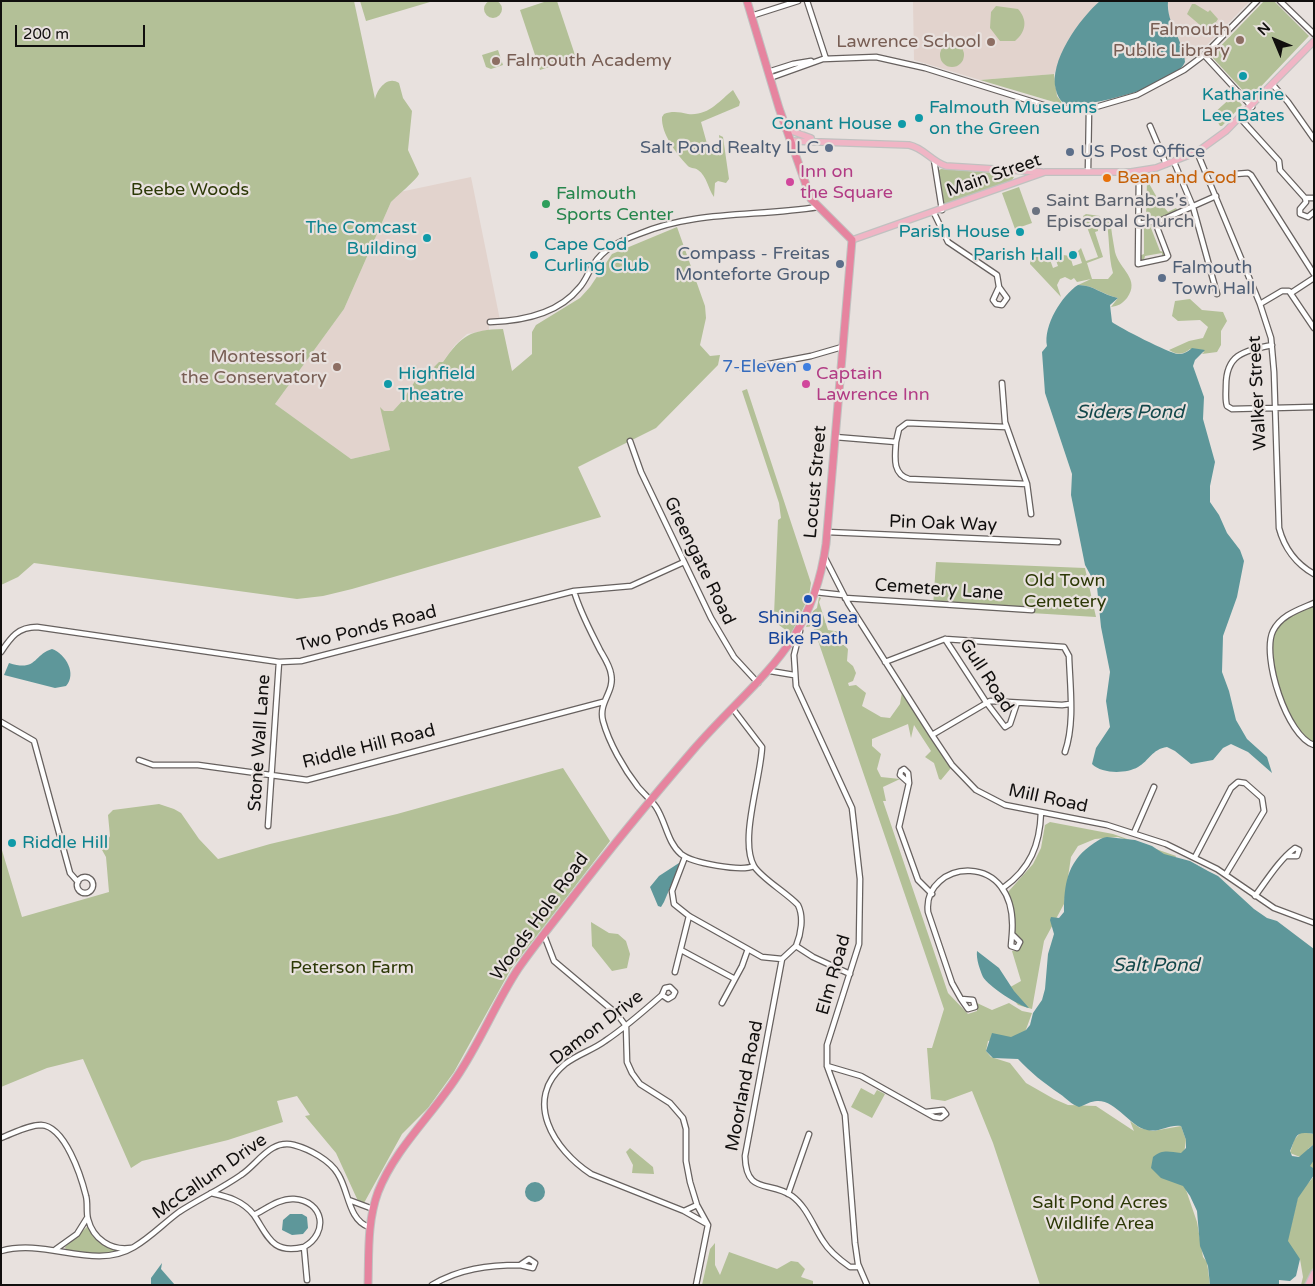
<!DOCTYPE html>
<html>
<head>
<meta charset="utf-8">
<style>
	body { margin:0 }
	#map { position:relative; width:1315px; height:1286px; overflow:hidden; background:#e8e1de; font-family:"Varela Round",sans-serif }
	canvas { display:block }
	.frame { position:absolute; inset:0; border:2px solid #110f0e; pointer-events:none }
	.north { position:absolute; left:1250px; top:15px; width:50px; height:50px; -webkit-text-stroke:4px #e8e1de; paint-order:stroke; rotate:315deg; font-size:14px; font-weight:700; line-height:20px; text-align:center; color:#110f0e }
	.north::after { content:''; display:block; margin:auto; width:18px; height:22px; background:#110f0e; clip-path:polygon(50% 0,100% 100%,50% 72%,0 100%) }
	.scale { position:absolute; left:15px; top:25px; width:130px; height:22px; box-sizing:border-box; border:2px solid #110f0e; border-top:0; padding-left:6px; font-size:15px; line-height:18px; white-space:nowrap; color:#110f0e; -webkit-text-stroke:4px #e8e1de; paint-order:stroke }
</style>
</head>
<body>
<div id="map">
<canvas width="1315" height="1286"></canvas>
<div class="frame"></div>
<div class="north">N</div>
<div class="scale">200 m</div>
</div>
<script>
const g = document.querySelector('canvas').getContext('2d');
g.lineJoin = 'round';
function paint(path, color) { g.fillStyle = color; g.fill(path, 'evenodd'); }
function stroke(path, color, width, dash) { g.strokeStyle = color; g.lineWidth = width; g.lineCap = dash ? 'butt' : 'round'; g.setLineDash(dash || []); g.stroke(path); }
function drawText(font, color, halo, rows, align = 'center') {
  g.font = font + ' "Varela Round",sans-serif'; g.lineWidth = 4.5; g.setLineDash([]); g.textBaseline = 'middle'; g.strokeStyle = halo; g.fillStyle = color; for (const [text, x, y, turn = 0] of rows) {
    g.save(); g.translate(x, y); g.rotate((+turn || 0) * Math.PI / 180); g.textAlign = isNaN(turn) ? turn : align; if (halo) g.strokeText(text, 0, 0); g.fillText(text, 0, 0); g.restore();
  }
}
paint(new Path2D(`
	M913,1H1100L1070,38L1054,74L980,80L914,60Z
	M1168,1H1250L1201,51L1185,60L1169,20Z
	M471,177L500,320H489V330L467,334L455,345L437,370L431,376L415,381L403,400L393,411H383L381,408L390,450L351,459L275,404L344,309L395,193Z`), '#e2d3cd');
paint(new Path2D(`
	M484 9a9 9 0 1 1 18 0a9 9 0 1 1-18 0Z
	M1,1H354L375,99C377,90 387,75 399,83L403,98L412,111L408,150L419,174C417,179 397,196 391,202L344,309L275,404L351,459L390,450L380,407L384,411H393L403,400L415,381L431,376L436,371L434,367L439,362H443C462,335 470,330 503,329L512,371L532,354V332L536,325L580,298L590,287L612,254L677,227L705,306L706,318L700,345L710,356L720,355L718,365L656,428L578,467L601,517L352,589L323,596L297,599L34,563L18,577L1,585Z
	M360,1H429L430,2L366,21Z
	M547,1H557L576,58L540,70L520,10Z
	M1264,1H1274L1309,36L1250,98L1211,56Z
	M1192,4H1195L1208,12L1210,10L1218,19L1216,22L1221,27L1213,36L1187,14Z
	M996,6L1018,9C1028,20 1026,32 1015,41H1000L990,28L991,12Z
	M940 55a12 12 0 1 1 24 0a12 12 0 1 1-24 0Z
	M498,50L503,65L491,69L486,67L482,55Z
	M1054,74L1057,96L1064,105L980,80Z
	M733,90L740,102L739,106L701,122L709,151L720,146L719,135L723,137L729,179L726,183L718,181L715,183L714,197C708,189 707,176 698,170C694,167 690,169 687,165C677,154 661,134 662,117L664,114C672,111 679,112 688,114C709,116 719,101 733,90Z
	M1234,95L1242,105L1222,126H1220L1213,114Z
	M941,169L1008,174L1014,177L1010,183L946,205L944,204L938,171Z
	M1147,180L1159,201L1170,197L1171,199L1163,206L1168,212L1176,208L1178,211L1162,218L1146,219Z
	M1019,187L1032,223L1015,229L1002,193Z
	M1086,214L1100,216L1103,229L1102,226L1098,227V231L1095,232L1103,257L1087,263L1092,279H1108L1113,273C1108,255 1110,237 1106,219L1110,217C1111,229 1113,241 1115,252C1119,269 1141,279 1127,298C1122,304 1118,306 1111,307L1118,298C1103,295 1094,285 1078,285L1091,279L1077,282L1074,278L1071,280L1065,277L1060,279L1057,285L1061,297L1030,264L1031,256L1039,257L1048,254L1053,268L1058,266L1054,255L1062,253L1063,255L1070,256L1073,266L1082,263L1078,251L1081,248L1086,261L1098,257L1083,216Z
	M1153,225L1151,228L1160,251L1164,252V255L1162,256V253L1145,256L1144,260H1141L1139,256L1144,254V227L1141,226Z
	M1190,299L1202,310L1223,312L1227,321L1221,331V345L1217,352L1202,354L1204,352L1190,349C1183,355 1177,355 1169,350L1189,341L1203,338L1208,327L1200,320L1178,321L1172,316L1175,301Z
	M747,389L811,583L809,596L791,634L779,625L774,615L778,520L781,518L779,503L742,391Z
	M936,562L1085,568L1096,617L933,607Z
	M819,597L821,598L819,602L828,630L841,632L843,634L842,638L836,641L838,645H844L848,649L847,661L853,666L856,673L853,681L848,683L849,686L856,685L866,693L862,706L881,717L890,718L900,704L902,692L951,768L941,780L939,779L934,763L925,757L931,751L914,725L911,738L908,724L872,739V746L881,754L877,769L881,777L900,779L883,787L886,801H883L948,993L968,1014L977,1011V1003L992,1010L1009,1003L1022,1011L1032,1013L1024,1035L988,1041L986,1051L991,1057L1010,1063L1026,1083L1054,1099L1068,1105L1096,1106L1134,1131L1130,1121L1140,1128L1153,1131L1181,1126L1186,1140L1184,1154L1160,1153L1154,1157L1185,1187L1197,1222L1203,1257L1207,1262L1210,1285H1040L993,1143L972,1091L945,1101L931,1099L927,1048H932L944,1009L813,626L806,627L813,611L817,608Z
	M1314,605V743C1289,736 1264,653 1276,630C1283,616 1300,611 1314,605Z
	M563,768L610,841L511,969L454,1072L428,1108L402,1134L364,1203L358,1201L336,1153L305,1116L310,1115L297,1096L277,1101L283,1122L228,1140L142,1161L131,1168L83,1059L47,1068L1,1087V847L22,917L109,892L106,857L102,850L110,836L108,815L113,810L159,804L174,809L181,813L199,839L218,859L270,844L397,814Z
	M1050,822L1113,834L1176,856L1173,862L1136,843L1118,837L1095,839L1078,846L1071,857L1064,904L1044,941L1032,1009L1018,1005L1005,990L1021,981L1012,951L1019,950L1021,944L1014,933L1015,917L1008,892L1033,864L1041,848L1045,825Z
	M591,922L609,933L618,934L626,941L630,954L627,968L612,971L592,946Z
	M861,1088L874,1095L877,1090L885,1094L872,1118L851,1107Z
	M1301,1132L1314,1134V1144L1308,1149L1314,1153V1171L1300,1157L1290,1153L1294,1140Z
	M630,1148L653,1167L654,1174L632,1173L633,1165L626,1152Z
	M1314,1175V1266L1305,1285H1301L1303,1277L1300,1259L1285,1247C1291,1230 1294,1210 1299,1193C1302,1186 1311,1183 1314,1175Z
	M88,1226L94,1235L122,1249C107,1259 83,1252 66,1250L65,1247Z
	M715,1243V1265L720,1275L729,1252L777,1269L791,1261L798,1262L805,1269L801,1277L813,1281V1285H702L710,1249Z`), '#b3c097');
paint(new Path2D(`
	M1100,1H1168C1166,24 1184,40 1185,62C1175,87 1096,104 1070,106C1062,104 1058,98 1056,90C1048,62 1080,18 1100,1Z
	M1078,285C1094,285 1102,295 1118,298L1110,305L1112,322C1118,327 1171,354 1178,354C1184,354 1187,352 1192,348L1205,350L1195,360L1193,366L1204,397L1203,419L1215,462L1210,486V502L1219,515L1227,533L1240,550L1244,561L1237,597L1223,636L1222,672L1229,691L1236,720L1247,739L1267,757L1272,773L1248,752L1231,744L1223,748L1213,760L1191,764L1175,751L1167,747C1152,749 1149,761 1138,767C1126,774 1102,774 1092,764L1096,748L1110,727L1106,701L1110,672L1101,627L1097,587L1085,565L1071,495L1072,474L1045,393L1042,352L1047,346C1043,326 1062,295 1078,285Z
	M52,649C66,654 77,674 66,686L55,688L4,675L9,663C37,672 33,655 52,649Z
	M1107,837L1135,840L1152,846L1164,854L1190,861L1208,871L1218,876L1254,909L1267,918L1277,921L1314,949V1134C1295,1131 1297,1135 1290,1151L1292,1156L1299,1157L1314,1144V1160L1310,1166L1313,1168L1314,1175L1298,1198L1288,1241L1300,1259L1296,1276L1290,1281L1279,1280V1285H1210L1208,1266L1200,1246L1197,1211L1190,1196L1183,1186L1161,1178L1151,1168L1153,1157C1163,1149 1169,1152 1181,1153L1186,1148V1140L1181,1126C1169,1124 1159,1133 1147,1130C1129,1126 1116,1100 1097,1101C1091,1101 1085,1105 1079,1107C1071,1104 1067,1099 1060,1094C1044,1083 1031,1073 1018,1059L993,1058L986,1051L992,1033L1011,1037L1026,1030L1030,1025L1033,1013L1042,1000L1045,989L1048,954L1054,934L1050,920L1051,917L1059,918L1064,912C1064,885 1067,863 1090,846C1096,842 1100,838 1107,837Z
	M679,863L680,864L664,902L661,907L658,906L650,887L659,876Z
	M977,951L999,968L1014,991L1029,1008C1019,1006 988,986 983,977C980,970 976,959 977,951Z
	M525 1192a10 10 0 1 1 20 0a10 10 0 1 1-20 0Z
	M290,1214H302L307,1217L308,1228L303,1234L292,1235L282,1230L283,1220Z
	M162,1263L161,1269L175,1285H151V1278Z`), '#5e979a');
const minor = new Path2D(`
	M807,1L826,59
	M1280,1L1314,34
	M751,16L798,1
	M1204,55L1252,107
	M768,72L793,64L811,61
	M770,78L823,59L876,57L925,68L1053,108L1089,109L1137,95L1184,70L1204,55L1257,1
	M1273,85L1288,102L1314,139
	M1240,118L1279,161L1280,170L1305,198H1314
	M1150,126L1166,164
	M1197,152L1260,304L1271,338L1274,372L1279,528C1284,547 1296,564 1314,574
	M934,160L942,210
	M1174,162L1193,207L1217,294
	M1088,171L1089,109
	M1139,171L1138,264L1166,258L1168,256L1155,222
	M1235,174L1248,173L1251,175L1314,274
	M1305,198L1306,202L1300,209V214L1308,217L1314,212
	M934,213L948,242L997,275L999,287L993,300L996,304L1002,305L1007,298L999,287
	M1138,224L1162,220L1216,196
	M1291,293L1314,278
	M1260,304L1282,291H1289L1314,328
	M490,322C521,321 558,314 579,288C585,282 588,273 593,265C604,248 620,241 639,234C697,210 757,217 818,207
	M1272,345C1244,351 1226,354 1226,386C1226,393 1225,400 1227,406L1232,409L1314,407
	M743,369L811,356L842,347
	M1002,383L1005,422L1027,484L1031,514
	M835,437L896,442C895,457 892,474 909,479L1027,484
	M630,441L641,472L711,618L734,657L758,683
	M896,442L899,429L907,423L1006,427
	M827,532L1058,542
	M824,556L848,603L932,735L952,765L976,790L1005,805L1107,825L1166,844L1217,869L1274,908L1314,923
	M574,591C580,612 590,630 600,650C604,657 610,666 611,674C615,692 598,702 603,721C609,743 624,769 638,787C644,794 651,800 656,807C666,822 667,842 681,854C692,863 741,872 754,866
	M815,592L843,595
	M845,598L1032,610
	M1314,603C1298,610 1281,615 1273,631C1261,656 1287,737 1314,745
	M800,631L794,655L796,686L852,808L860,879L859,944L827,1045V1066L845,1115L855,1243L858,1264L867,1285
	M945,639L986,702L1005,727L1010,724L1017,703
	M1,652C11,637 18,627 37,627L279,662L301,661L574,591L631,586L684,562
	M885,662L945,639L1064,647L1069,656C1070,687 1075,723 1065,752
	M770,671L794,675
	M733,709L762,747C761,778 739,840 754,866C761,878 787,893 798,905C804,917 801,934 796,946
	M1,722L34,741L70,873L78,882
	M932,735L990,701L1062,705L1070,704
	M139,760L153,765H198L307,780L603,702
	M904,769L908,773L909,783L900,775L901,771Z
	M909,783L899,827L918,880L932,894
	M268,826L279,662
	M1134,833L1154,787
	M685,857L672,891L674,904L689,916L762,957L782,959
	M1195,857L1231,788L1238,782L1245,783L1262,798L1264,811L1226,874
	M77 885a8 8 0 1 1 16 0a8 8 0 1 1-16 0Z
	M1003,888C1030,869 1040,845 1041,812
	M1255,896C1267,880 1279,860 1295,848L1299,850L1297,856H1286
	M1012,934L1020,942L1017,948L1011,946Z
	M544,935L554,961L617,1014L626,1026L627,1062L632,1073L640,1084L670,1103L683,1118L686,1129V1161L690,1182L697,1205L708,1225L696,1285
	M681,950L735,979
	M675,972L689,916
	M850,974L813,957L796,946L782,959L745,1156C746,1196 770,1180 792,1196C807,1207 813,1226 823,1241C829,1251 840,1260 850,1267H859
	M662,995L668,999L673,996L675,992L670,987L665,988L662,995C644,1011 626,1027 605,1041C593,1050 578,1054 565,1064C522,1100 554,1150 591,1174L684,1211L697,1205
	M961,999L952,983L928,912C922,860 1019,847 1012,934
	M961,999L973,1000L975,1007L968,1009Z
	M722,1003L742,966L748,949
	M827,1066L861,1076L934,1117L941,1118L946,1114L943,1110L926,1112
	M1,1138C14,1133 28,1125 41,1125C65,1126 81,1176 86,1196C88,1203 86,1212 88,1219C93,1239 111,1251 131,1248
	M211,1193C228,1197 242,1200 254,1215
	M788,1194L809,1134
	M349,1200L373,1209
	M684,1211L707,1224
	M304,1247C272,1255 268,1236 254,1215C266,1209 280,1198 294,1199C324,1201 329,1233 304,1247L307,1280
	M56,1249L77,1234L87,1218
	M1,1251C47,1238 94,1271 134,1247C151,1237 164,1223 179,1212C199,1199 221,1189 241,1175C258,1164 270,1139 294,1145C309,1149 330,1160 338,1174C349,1191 348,1220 369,1227
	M529,1259L535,1263L533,1268L520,1265Z
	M432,1285C459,1269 488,1265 520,1265`);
const major = new Path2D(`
	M786,129L811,138
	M791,141L909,145C924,148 931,161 946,166L1042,172
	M852,240L1045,172H1131L1156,168L1197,152L1226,131L1314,41
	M1308,1285L1314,1273`);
const highway = new Path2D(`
	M368,1285C369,1253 367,1222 378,1192C395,1149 431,1116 456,1078C480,1043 495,1004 518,969C534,946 552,924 569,902C609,850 651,799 694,749C756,678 812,647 826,544L852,240L811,199L779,108L747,1`);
stroke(minor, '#67615f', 7);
stroke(major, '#c1c1c0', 8);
stroke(highway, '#c1c1c0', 9);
stroke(minor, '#fff', 4.5);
stroke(major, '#f0b5c5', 5.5);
stroke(highway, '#e6849f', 7);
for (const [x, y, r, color] of [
	[1240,40,5,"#8d6e63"],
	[991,42,5,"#8d6e63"],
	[496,61,5,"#8d6e63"],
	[1243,76,5,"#0f9aa8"],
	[919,118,5,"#0f9aa8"],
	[902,124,5,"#0f9aa8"],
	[829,148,5,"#5c6f8a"],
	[1070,152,5,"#5c6f8a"],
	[1107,178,5,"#e8710a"],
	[790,182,5,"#d1479c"],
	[546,204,5,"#2e9e5b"],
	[1036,211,5,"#6b7280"],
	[1020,232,5,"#0f9aa8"],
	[427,238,5,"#0f9aa8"],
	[534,255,5,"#0f9aa8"],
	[1073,255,5,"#0f9aa8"],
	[840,264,5,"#5c6f8a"],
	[1162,278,5,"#5c6f8a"],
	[337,367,5,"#8d6e63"],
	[807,367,5,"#3f7fe0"],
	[388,384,5,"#0f9aa8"],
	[806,384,5,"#d1479c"],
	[808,599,5,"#1a4fb4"],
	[12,843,5,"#0f9aa8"]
]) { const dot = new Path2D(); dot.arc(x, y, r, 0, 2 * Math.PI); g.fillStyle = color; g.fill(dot); stroke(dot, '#e8e1de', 2); }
drawText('18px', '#785e54', '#e8e1de', [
	["Falmouth",1230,30],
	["Public Library",1230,51],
	["Lawrence School",981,42],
	["Falmouth Academy",506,61,"left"],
	["Montessori at",327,357],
	["the Conservatory",327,378]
], 'right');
drawText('18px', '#0d838f', '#e8e1de', [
	["Katharine",1243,95,"center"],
	["Lee Bates",1243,116,"center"],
	["Falmouth Museums",929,108],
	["on the Green",929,129],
	["Conant House",892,124,"right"],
	["The Comcast",417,228,"right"],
	["Building",417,249,"right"],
	["Parish House",1010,232,"right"],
	["Cape Cod",544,245],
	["Curling Club",544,266],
	["Parish Hall",1063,255,"right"],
	["Highfield",398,374],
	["Theatre",398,395],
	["Riddle Hill",22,843]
], 'left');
drawText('18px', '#4e5e75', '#e8e1de', [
	["Salt Pond Realty LLC",819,148],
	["US Post Office",1080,152,"left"],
	["Compass - Freitas",830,254],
	["Monteforte Group",830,275],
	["Falmouth",1172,268,"left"],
	["Town Hall",1172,289,"left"]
], 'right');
drawText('18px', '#b23c85', '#e8e1de', [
	["Inn on",800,172],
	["the Square",800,193],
	["Captain",816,374],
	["Lawrence Inn",816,395]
], 'left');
drawText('18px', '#110f0e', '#e8e1de', [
	["Main Street",994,176,-19],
	["Walker Street",1258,393,-93],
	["Locust Street",816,482,-85],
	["Pin Oak Way",943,524,2],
	["Greengate Road",699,561,64],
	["Cemetery Lane",939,590,4],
	["Two Ponds Road",367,629,-14],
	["Gull Road",986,676,57],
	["Stone Wall Lane",260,743,-86],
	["Riddle Hill Road",369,747,-14],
	["Mill Road",1048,799,12],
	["Woods Hole Road",540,917,-54],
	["Elm Road",834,975,-74],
	["Damon Drive",597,1028,-37],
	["Moorland Road",745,1086,-79],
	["McCallum Drive",210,1177,-35]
]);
drawText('18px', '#c56008', '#e8e1de', [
	["Bean and Cod",1117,178]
], 'left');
drawText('18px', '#2c3806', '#e8e1de', [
	["Beebe Woods",190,190],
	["Old Town",1065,581],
	["Cemetery",1065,602],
	["Peterson Farm",352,968],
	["Salt Pond Acres",1100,1203],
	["Wildlife Area",1100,1224]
]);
drawText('18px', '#27864d', '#e8e1de', [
	["Falmouth",556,194],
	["Sports Center",556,215]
], 'left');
drawText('18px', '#5b616d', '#e8e1de', [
	["Saint Barnabas's",1046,201],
	["Episcopal Church",1046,222]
], 'left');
drawText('18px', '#366cbe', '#e8e1de', [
	["7-Eleven",797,367]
], 'right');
drawText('18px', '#164399', '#e8e1de', [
	["Shining Sea",808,618],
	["Bike Path",808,639]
]);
drawText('italic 19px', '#12474a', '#e8e1de', [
	["Siders Pond",1130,413],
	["Salt Pond",1156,966]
]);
</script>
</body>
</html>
